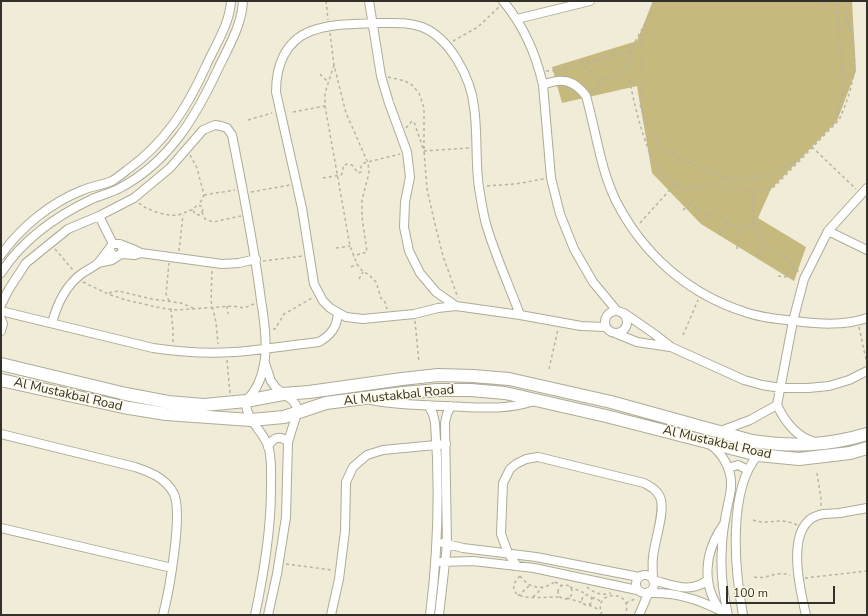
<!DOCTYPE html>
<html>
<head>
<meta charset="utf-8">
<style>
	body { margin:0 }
	#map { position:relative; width:868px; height:616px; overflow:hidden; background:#f0ecd8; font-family:"Nunito Sans",sans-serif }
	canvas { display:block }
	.frame { position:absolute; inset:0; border:2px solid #323029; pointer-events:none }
	.scale { position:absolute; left:726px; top:586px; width:109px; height:18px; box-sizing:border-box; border:2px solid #323029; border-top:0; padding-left:5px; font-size:12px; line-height:14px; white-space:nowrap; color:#323029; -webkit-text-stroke:3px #fdf9e5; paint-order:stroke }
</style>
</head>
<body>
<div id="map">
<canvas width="868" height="616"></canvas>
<div class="frame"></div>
<div class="scale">100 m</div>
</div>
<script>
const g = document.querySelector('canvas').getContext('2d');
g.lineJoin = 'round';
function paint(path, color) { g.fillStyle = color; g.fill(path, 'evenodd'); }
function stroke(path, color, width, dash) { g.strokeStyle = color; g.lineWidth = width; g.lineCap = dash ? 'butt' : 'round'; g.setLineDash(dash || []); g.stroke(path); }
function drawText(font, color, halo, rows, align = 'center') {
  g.font = font + ' "Nunito Sans",sans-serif'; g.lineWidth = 3; g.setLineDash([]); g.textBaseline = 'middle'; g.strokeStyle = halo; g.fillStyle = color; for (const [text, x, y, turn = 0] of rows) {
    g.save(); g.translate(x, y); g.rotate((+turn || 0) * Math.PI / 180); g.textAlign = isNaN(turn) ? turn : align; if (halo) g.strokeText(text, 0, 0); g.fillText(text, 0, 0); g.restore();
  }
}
paint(new Path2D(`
	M653,1H852L856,71L837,121L771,189L758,218L806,247L794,281L701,224L652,173L637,86L562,103L552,67L637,41Z`), '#c5b97d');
const street = new Path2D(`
	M369,1L381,76L389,103L407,152L410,177L405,202L404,227L409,251L420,273L436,292L456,306
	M503,1C524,26 536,54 543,85L551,178L560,214L574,249L593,282L617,311
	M517,19L590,1
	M543,85C562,77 574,80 586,96C596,131 600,168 616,201C643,254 688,294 745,312C761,318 778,319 795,321C819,324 843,326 867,318
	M99,216L113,244
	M828,231L867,250
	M122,245L135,250L141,253
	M121,254L135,255L141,253L222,264L239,263L256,259
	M1,255C21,227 50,203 83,190C92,186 103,185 112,181C117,178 122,174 127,170C165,143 187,108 206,66C215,46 230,23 231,1
	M98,263L112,260L118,256
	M1,273C23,239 56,216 92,199C101,195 111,193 120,188C169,162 195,118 218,69C228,48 242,25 243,1
	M1,305L9,289L26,263L68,229L99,216L134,198L170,168L203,130L215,125L221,126L227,128L232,135C243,190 254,245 261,300C264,318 268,346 264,364C262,378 256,391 246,401C245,421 265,431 269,449C272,462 271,475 271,488C271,532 264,573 255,615
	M605 322a11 11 0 1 1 22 0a11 11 0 1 1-22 0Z
	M1,311L153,348C180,352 207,354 234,352C262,350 291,345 319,342C331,335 337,327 338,313
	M624,313L653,333L671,347L744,380L762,385L781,388H808L829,386L849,380L867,371
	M520,315C509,285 495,255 486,224C483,213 481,200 479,188C475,161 478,134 474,107C471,78 450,38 422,27C408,22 394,23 380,23C357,24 332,23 311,31C285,41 276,66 276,92L302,208L314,284L323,301L330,308L346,317L363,319L414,314L438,308L456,306L520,315L581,326L606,327
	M1,319L3,324L1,331
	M52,323C57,304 65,287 80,275C86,270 93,268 98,263C104,257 108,249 113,244H120L123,250L121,254L116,256L112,254L110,250
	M615,333L637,342L670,347
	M265,363L271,381L276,388L292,400L296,405L297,413L288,442L286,517L277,574L268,615
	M371,400C395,405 420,405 445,406C475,407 505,411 534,401
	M428,405L433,414L435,423C440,488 438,551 430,615
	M718,432L750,420L777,405
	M1,434L135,467C150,472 166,478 174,494C183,514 169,592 163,615
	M815,442C796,437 785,422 777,405L793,321L804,279L828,231L867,188
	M709,444C723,453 732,470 731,486C731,492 729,499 728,504C725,519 722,533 722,547C720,570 723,593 728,615
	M268,447C273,437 280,435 288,442
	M728,468L738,465L748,470
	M724,524C704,552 700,587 724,615
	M1,528L172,568
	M443,543L463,548L536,557L639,577
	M441,562L473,561L534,568L637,590
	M517,566L508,553L501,534L503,483L510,469L516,464L526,459L538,457L644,483C651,487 657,490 660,497C666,510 654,543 653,557C652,564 653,572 653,579
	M636 584a9 9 0 1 1 18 0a9 9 0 1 1-18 0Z
	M653,580C673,585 690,594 708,580
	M649,593C673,592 698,599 719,610
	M331,615L339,579L345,531L346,482L353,467L367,455L383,450L446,444
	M439,615L447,545L445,423L447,414L451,406
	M639,615L648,594
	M743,615C735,572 727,490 758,455
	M806,615C800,590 784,525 819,515C825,513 833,514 840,513C849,511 858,510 867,508`);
const secondary = new Path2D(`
	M1,364L126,394L168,402L204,405L246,401L283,394L309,392L402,379L438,375L473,376L509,379L611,402L752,441C793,447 827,446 867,434
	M1,380L123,407L166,414L251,420L284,417L326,403L403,393L437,390H471L505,393L606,416L758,455L799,459L850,453L867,448`);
stroke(street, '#aeab98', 10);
stroke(secondary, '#aeab98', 14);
stroke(new Path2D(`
	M326,1L328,20
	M653,1C651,17 642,28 635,42C631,49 630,55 629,62C626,81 646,151 656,167C661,174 667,180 674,184C686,190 699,186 712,186C733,186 757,197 775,186L839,120C850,96 858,70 853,43C851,26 844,20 846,1
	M819,1L823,4L832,1
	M330,33L334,65L346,113L368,163L369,173L362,200V217L367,252L353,256
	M641,33L642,86L640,105L648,127L662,148L687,162L728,179L757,178L784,169L802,156
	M453,41L478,27L499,7
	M580,63C590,70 607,88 619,75C624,70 622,65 629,63
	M334,65L325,93V106L350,246L357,264L363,272L368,274L376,282L381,298L385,302L387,309
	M546,71L561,70L580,63L598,60L620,53L631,51
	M320,74L328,82
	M388,77L405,81L412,85L419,93L424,108V151L427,189L434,220L443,256L458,298
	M592,91L599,85L600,78
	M293,112L325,106
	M248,120L272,113
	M833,125L843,94V85L842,64L836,1
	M406,128L412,121L414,122L424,151L469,148
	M812,147L856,189
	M190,155L197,168L204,195L199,205
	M323,178L341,175L343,172V166L347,164L352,165L358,173L361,172V166L364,163L400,154
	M487,186L515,184L544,179
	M694,188C693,196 691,203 696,209C703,216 714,215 722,218C729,220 732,229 740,229C744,230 749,227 751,224C758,217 749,204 754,192
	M251,192L290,185
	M204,195L235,190
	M139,203C146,210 168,217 178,215C184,214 187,210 193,210L197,205L201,206L203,210L199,215L195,214L193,210
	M683,210L692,202
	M202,212L205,219L213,222L241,216
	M753,222L765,244L774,251L784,256L799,272
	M640,223L675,184
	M719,235C724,231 722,225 729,222
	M336,248L350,246
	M55,249L73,270
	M737,249L738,238L742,229
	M179,251L183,215
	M757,256L765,244
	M263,261L303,256
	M351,267L357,264
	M212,271L211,301L216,322L218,344
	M778,276L786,277L794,266
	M359,279L363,272
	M83,282L108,294L126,300L161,308L177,310L233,306L244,308L254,304
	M109,293L118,291L152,299L181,303L193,308
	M169,301L166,294L169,263
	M227,306L228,314
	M171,309L173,330V343
	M415,321L419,363
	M859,327L867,364
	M273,329H275L284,314L314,297
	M683,335L698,300
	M227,360L230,394
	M549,369L558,329
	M817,473L821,499V507
	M753,520C770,526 778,516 797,525
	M286,564L332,570
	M520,576C516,580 513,584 514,590C518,602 550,596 560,597
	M520,576C530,589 543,591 556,581
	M754,577C768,580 775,570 790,575
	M805,578L867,571
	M555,582L562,586
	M558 592a7 7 0 1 1 14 0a7 7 0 1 1-14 0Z
	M570,587L587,594
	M587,587C594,593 602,596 611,593
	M582 600a5 5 0 1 1 10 0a5 5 0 1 1-10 0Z
	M518,596L530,585
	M533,597L543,587
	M567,598L583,603
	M592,598H596L601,602
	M626,603L637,598
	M589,605L600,610
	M602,615C591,589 636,589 625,615`), '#b6b3a3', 1.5, [3, 3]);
stroke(street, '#fff', 8);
stroke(secondary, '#fff', 12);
drawText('13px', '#323029', '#fdf9e5', [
	["Al Mustakbal Road",68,395,13],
	["Al Mustakbal Road",399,396,-6],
	["Al Mustakbal Road",717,443,13]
]);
</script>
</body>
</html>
